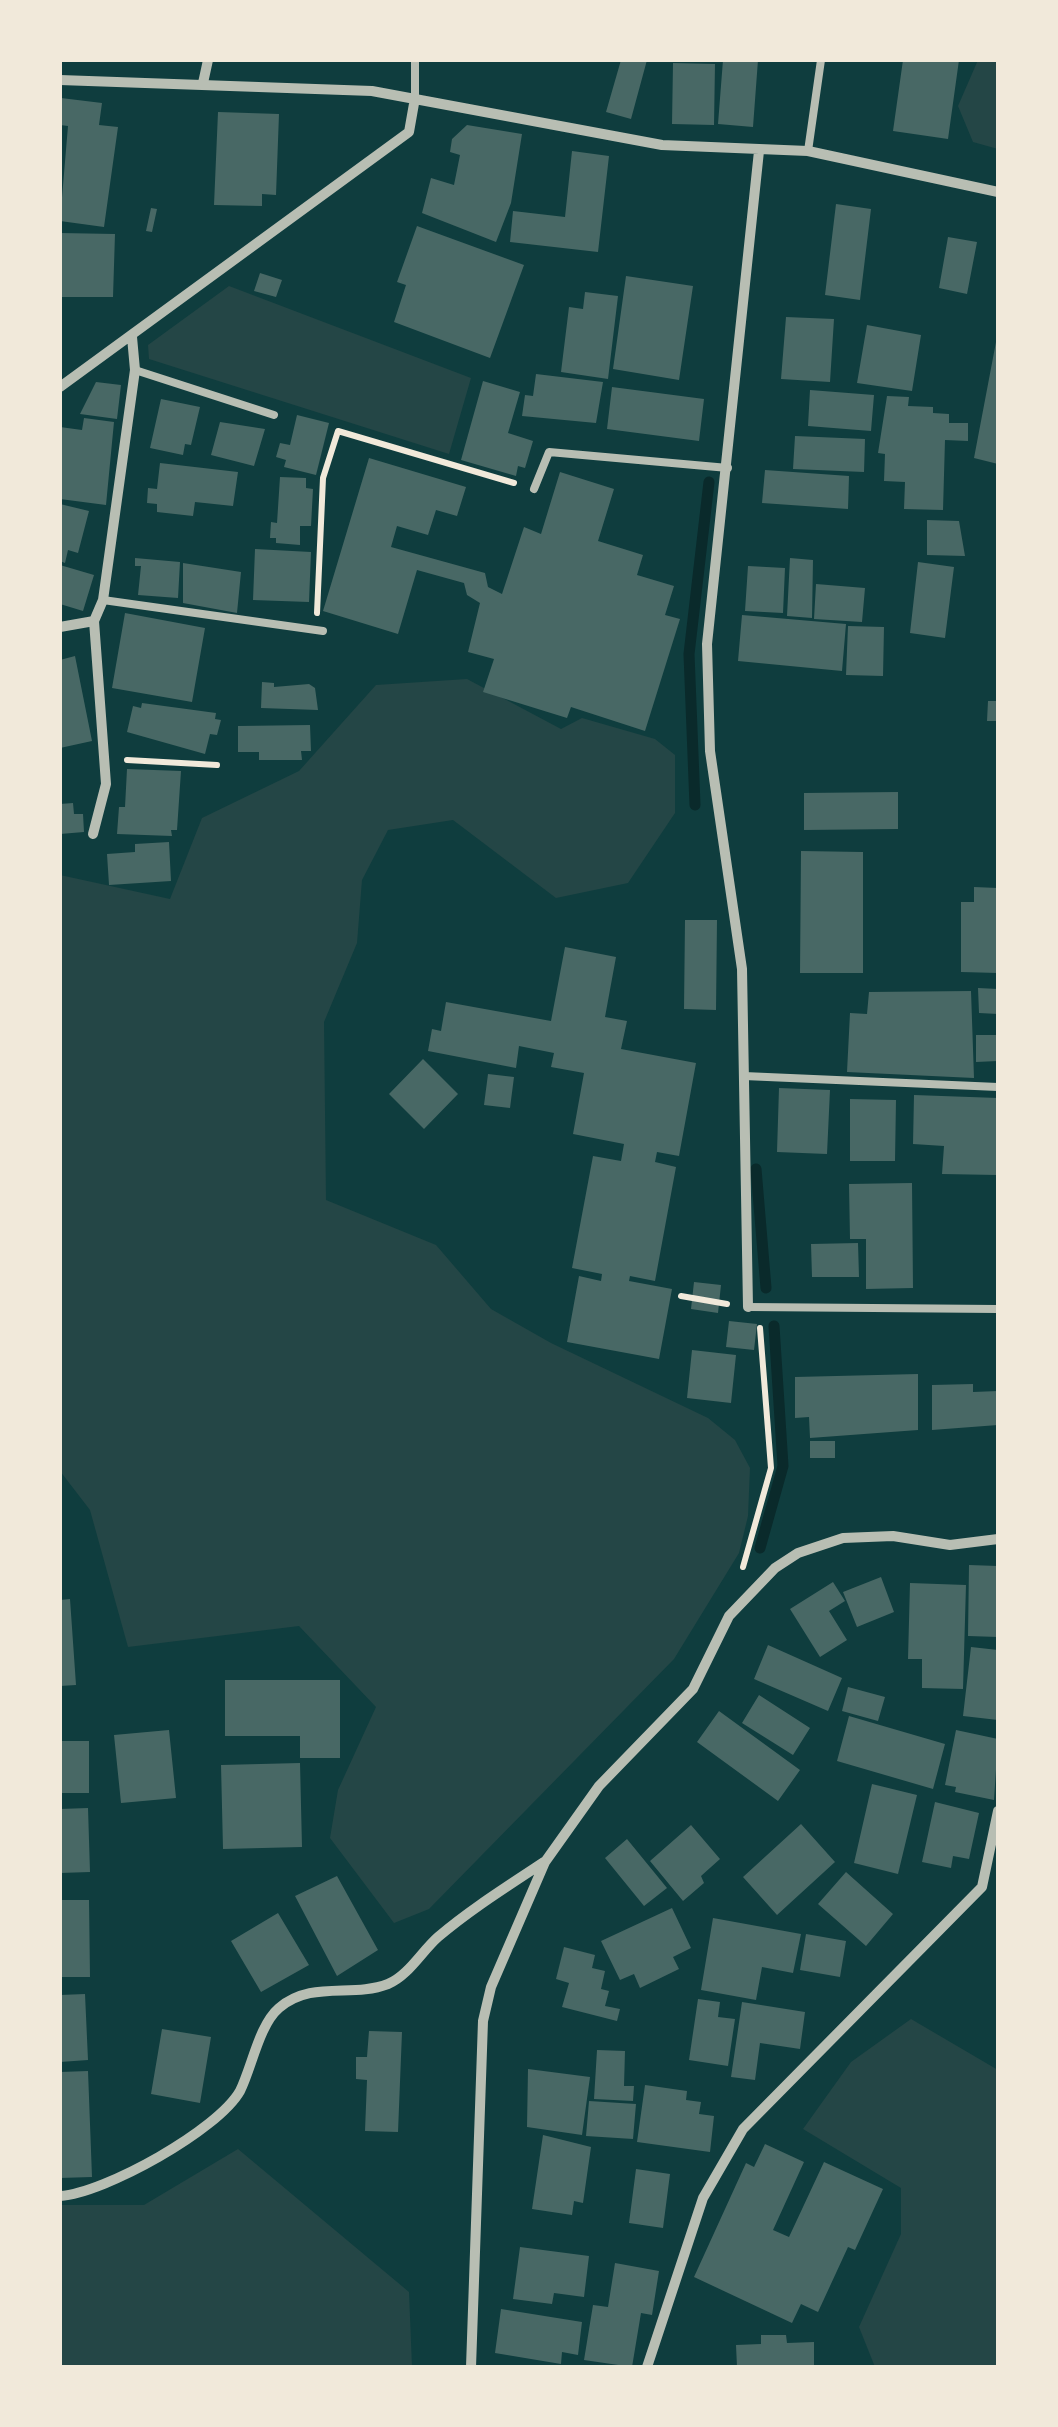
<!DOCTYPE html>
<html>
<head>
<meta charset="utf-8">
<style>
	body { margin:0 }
	#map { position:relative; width:1058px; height:2427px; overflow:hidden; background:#0f3d3e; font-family:Signika,sans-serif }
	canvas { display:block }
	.frame { position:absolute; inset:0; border:62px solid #f1e9da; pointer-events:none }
</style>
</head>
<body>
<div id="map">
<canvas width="1058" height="2427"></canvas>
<div class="frame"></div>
</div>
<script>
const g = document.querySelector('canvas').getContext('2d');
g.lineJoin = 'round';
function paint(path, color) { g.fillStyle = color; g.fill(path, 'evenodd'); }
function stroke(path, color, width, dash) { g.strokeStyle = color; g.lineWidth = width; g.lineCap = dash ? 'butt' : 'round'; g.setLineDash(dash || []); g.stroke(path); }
paint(new Path2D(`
	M978,60H998V149L973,142L958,106Z
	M229,286L471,378L449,454L149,359L148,345Z
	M467,679L561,729L582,718L655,739L675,755V813L628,883L556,898L453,820L388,830L362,880L357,943L324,1022L326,1200L436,1245L491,1309L551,1343L708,1418L735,1440L750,1468L748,1516L739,1553L674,1659L429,1909L394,1923L330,1838L338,1790L376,1707L299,1626L128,1647L90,1510L60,1471V875L170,899L202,818L299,771L376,685Z
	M911,2019L998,2070V2367H875L859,2327L901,2234V2188L803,2129L851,2062Z
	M238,2149L409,2292L412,2367H60V2205H144Z`), '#244646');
stroke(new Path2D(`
	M695,805L689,654L709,482
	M756,1169L766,1288
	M760,1548L783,1466L774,1326`), '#0a2a2b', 11);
paint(new Path2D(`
	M621,60H647L631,119L606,112Z
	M723,60H758L753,127L718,124Z
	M903,60H959L948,139L893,131Z
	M673,63L715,64L714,125L672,124Z
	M61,98L102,103L99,125L118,127L104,227L60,221L68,126L60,125Z
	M218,112L279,114L276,195L262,194V206L214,205Z
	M467,125L522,134L511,203L496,242L422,213L431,178L454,185L460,155L450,152L452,139Z
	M572,151L609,156L598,252L510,242L513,211L565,217Z
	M836,204L871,209L860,300L825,295Z
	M151,208L157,209L152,232L146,231Z
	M417,226L524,265L490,358L394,322L406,285L397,282Z
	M60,233L115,234L113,297H60Z
	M948,237L977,242L967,294L939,288Z
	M260,273L282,280L276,297L254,291Z
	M626,276L693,286L679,380L613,369Z
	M585,292L618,296L608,379L561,372L569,307L583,309Z
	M786,317L834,319L830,382L781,379Z
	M867,325L921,335L912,391L857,383Z
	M996,342H998V464L974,458Z
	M536,374L603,382L596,423L522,416L525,395L533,396Z
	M483,381L520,392L508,433L533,441L525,468L518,466L516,476L461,460Z
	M96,382L121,385L117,419L80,414Z
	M612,387L704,399L699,441L607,429Z
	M810,390L874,395L871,431L808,426Z
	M887,396L909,397L908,406L933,407V413L949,414V423H968V441L945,440L943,510L904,509L905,482L884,481L885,454L878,453Z
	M161,399L200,407L191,445L185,444L183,455L150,448Z
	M297,415L329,423L316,475L284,467L286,460L276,457L280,443L290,445Z
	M84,418L114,422L106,505L60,499V427L82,430Z
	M220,422L265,429L254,466L211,455Z
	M795,436L865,439L864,472L793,469Z
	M369,458L466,487L457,516L436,510L428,535L397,526L391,547L485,573L488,587L502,594L524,527L541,534L560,472L614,489L598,541L643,555L637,575L674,586L665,615L680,619L645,731L571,707L567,718L483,692L494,659L468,652L480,603L467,595L464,583L417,570L398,634L323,611Z
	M160,463L238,472L233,506L195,502L193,516L157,512V504L147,503L148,488L157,489Z
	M765,470L849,476L848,509L762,503Z
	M280,477L306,478V488L313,489L311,526H300V545L276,543V538H270L271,522L277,523Z
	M60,504L89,511L78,553L68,550L65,563L60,561Z
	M927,520L959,521L965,556L927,555Z
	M255,549L311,552L309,602L253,600Z
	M135,558L180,562L178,598L138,595L141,566H135Z
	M790,558L813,560L812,618L787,616Z
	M918,562L954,567L945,638L910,633Z
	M183,563L241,572L237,613L183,603Z
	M60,565L94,575L83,611L60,604Z
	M748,566L785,568L783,613L745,611Z
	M816,584L865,588L862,622L814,619Z
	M125,613L205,628L192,702L112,688Z
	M742,615L846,624L842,671L738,661Z
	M848,626L884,627L883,676L846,675Z
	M75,656L92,741L60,748V660Z
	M262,682L274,683V687L309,684L315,688L318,710L261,708Z
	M988,701H998V721H987Z
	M142,703L216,713L215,719L221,720L217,735L210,734L205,754L127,732L133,706L141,708Z
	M310,725L311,751H301L302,760H259V752H238V726Z
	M127,769L181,771L177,830H171L172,836L117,834L119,807H125Z
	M898,792V829L804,830V793Z
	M73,803L74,814H83L84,832L60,834V804Z
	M169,842L171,881L109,885L107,854L135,852V844Z
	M801,851L863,852V973H800Z
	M974,887L998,888V973L961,972V902H974Z
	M685,920H717L716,1010L684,1009Z
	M565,947L616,957L605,1017L627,1021L621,1049L696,1063L679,1156L657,1152L655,1162L676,1167L655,1281L630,1276L629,1281L672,1289L659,1359L567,1342L579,1276L601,1281L602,1274L572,1268L593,1156L621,1161L624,1144L573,1134L584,1073L551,1067L554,1053L519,1046L516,1068L428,1051L432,1029L441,1031L446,1002L551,1021Z
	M978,988L998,989V1014L979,1013Z
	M971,991L974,1078L847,1072L850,1013L867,1014L869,992Z
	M976,1035H998V1061L976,1062Z
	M423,1059L458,1094L424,1129L389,1094Z
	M488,1074L514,1077L510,1108L484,1105Z
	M779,1088L830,1090L827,1154L777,1152Z
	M914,1095L998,1098L997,1175L942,1174L944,1146L913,1144Z
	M850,1099L896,1100L895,1161H850Z
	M912,1183L913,1288L866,1289V1239H850L849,1184Z
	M858,1243L859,1277H812L811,1244Z
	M694,1282L721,1285L718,1313L691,1309Z
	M729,1321L757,1324L754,1350L726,1347Z
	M692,1350L736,1355L731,1403L687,1398Z
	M918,1374V1430L810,1438L809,1417L795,1418V1377Z
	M973,1384V1392L998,1391V1425L932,1430V1385Z
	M810,1441H835V1458H810Z
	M969,1565L998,1566V1637L968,1636Z
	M881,1577L894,1612L857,1627L843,1592Z
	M833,1582L845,1601L829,1611L847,1640L820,1657L790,1609Z
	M910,1583L966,1585L963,1689L922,1688V1659H908Z
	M70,1599L76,1685L60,1686V1600Z
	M768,1645L842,1678L828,1711L754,1679Z
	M971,1647L998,1650V1720L963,1716Z
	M225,1680H340V1758H300V1736H225Z
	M848,1687L885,1697L878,1721L842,1711Z
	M759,1695L810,1728L793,1755L742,1723Z
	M719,1711L800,1770L778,1801L697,1742Z
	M849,1716L945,1744L933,1789L837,1761Z
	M169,1730L176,1798L121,1803L114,1735Z
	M956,1730L998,1739L994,1800L955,1792L956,1787L945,1785Z
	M60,1741H89V1793H60Z
	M300,1763L302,1847L223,1849L221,1765Z
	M872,1784L917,1795L898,1874L854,1863Z
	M935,1802L979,1813L969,1859L953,1856L951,1868L922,1862Z
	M88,1808L90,1872L60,1873V1809Z
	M801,1824L835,1862L777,1915L743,1877Z
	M691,1825L720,1859L701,1876L704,1883L683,1901L650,1861Z
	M627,1839L667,1888L644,1906L605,1858Z
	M846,1872L893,1914L866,1946L818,1904Z
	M337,1876L378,1950L337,1976L295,1896Z
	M60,1900H89L90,1977H60Z
	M672,1908L691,1948L673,1957L679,1969L640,1988L634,1974L620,1980L601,1941Z
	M278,1913L309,1965L261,1992L231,1941Z
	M713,1918L801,1934L793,1973L762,1967L756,2000L701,1990Z
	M806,1934L846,1941L840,1977L800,1970Z
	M564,1947L595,1955L592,1968L605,1971L601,1989L609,1991L605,2006L620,2009L617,2021L562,2007L569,1983L556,1979Z
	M85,1994L88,2060L60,2062V1995Z
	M698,1999L720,2002L718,2017L735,2019L728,2066L689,2060Z
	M742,2002L805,2012L800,2049L760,2043L755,2080L731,2077Z
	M162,2029L211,2037L200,2103L151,2094Z
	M369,2031L402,2032L398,2132L365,2131L367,2080L356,2079V2057H367Z
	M597,2050L625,2051L624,2086H634L633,2101L594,2099Z
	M528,2069L590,2077L582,2135L527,2127Z
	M88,2071L92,2177L60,2178V2072Z
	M645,2085L687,2091L686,2100L701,2102L699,2114L714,2116L710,2152L637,2142Z
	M589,2101L636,2104L633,2139L586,2136Z
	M543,2135L591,2147L583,2203L574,2201L572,2215L532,2209Z
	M765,2144L804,2162L773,2230L789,2237L824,2162L883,2189L855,2250L848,2247L818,2312L801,2304L792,2323L694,2277L746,2163L754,2167Z
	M636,2169L670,2174L663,2228L629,2223Z
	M520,2247L589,2256L584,2297L554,2293L552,2304L513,2299Z
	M615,2263L659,2271L652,2315L641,2313L632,2367L584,2360L593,2305L608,2307Z
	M501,2309L582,2322L578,2355L562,2352L561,2364L495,2353Z
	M761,2335H786L787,2343L814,2342V2367H737L736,2345L761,2344Z`), '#486865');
stroke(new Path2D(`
	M317,613L323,478L338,431L514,483
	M127,760L217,765
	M681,1296L727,1304
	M743,1567L771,1468L760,1328`), '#f1e9da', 6);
stroke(new Path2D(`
	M415,60V98
	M808,151L821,60
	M135,370L274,415
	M534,489L549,452L728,468
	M103,600L323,631
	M744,1076L998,1087
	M748,1307L998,1309`), '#b8beb3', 8);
stroke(new Path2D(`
	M60,80L372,91L662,145L808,151L998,192
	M203,83L208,60
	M60,387L409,132L415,98
	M60,627L94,621L103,600L135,370L132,337
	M93,834L106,784L94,621
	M748,1307L742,969L710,751L707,644L759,151
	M60,2196C105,2193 218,2130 240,2091C252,2067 259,2025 279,2008C312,1980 352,1998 388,1984C408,1976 422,1951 438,1937C471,1909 508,1886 544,1862
	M471,2367L483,2021L491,1987L545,1862L599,1786L693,1689L729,1616L775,1568L798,1553L843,1538L893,1536L950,1545L998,1539
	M647,2367L703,2198L743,2129L982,1887L998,1811`), '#b8beb3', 10);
</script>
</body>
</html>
